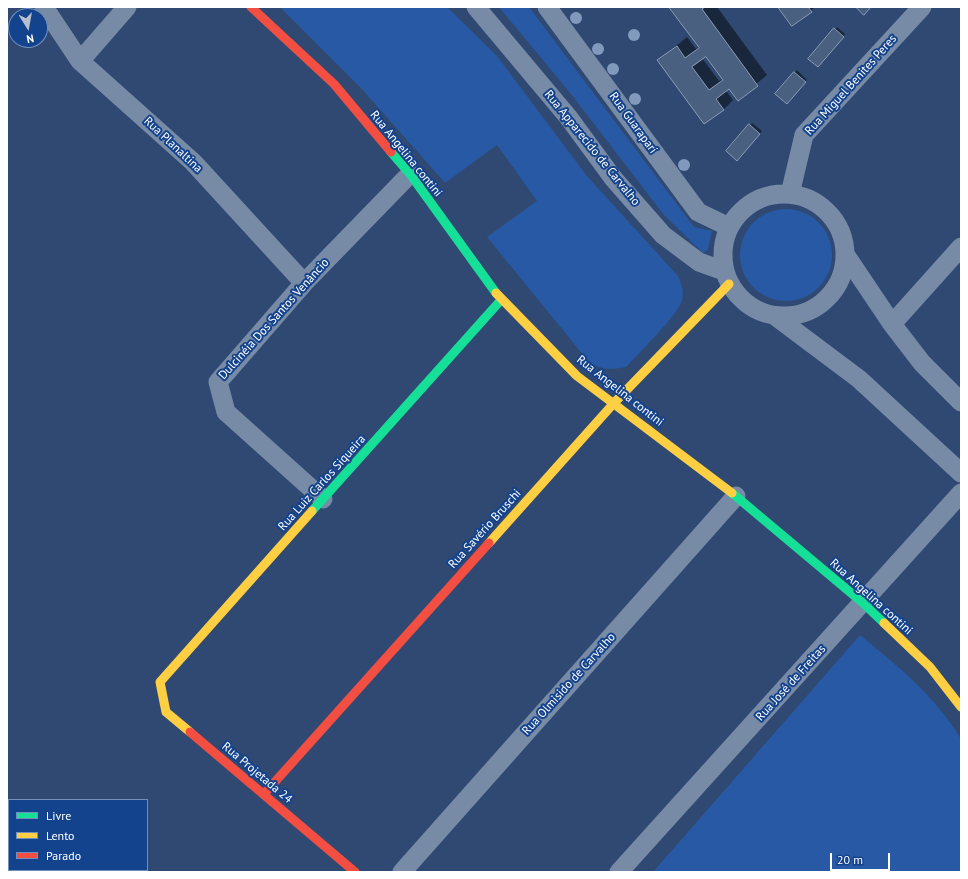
<!DOCTYPE html>
<html>
<head>
<meta charset="utf-8">
<style>
	body { margin:0 }
	#map { position:relative; width:968px; height:879px; overflow:hidden; background:#304972; font-family:"PT Sans",sans-serif }
	canvas { display:block }
	.frame { position:absolute; inset:0; border:8px solid #fff; pointer-events:none }
	.legend { position:absolute; left:8px; top:799px; width:140px; height:72px; box-sizing:border-box; background:#14438e; border:1px solid #728ebb; margin:0; padding:5px 7px; list-style:none; font-size:12px; color:#fff }
	.legend li { display:flex; align-items:center; gap:8px; height:20px }
	.legend b { width:20px; border:1px solid #728ebb }
	.north { position:absolute; left:8px; top:8px; width:40px; height:40px; box-sizing:border-box; background:#14438e; border:1px solid #728ebb; border-radius:50%; rotate:169deg; font-size:11px; font-weight:700; line-height:16px; text-align:center; color:#fff }
	.north::after { content:''; display:block; margin:auto; width:14px; height:18px; background:#b7bfce; clip-path:polygon(50% 0,100% 100%,50% 72%,0 100%) }
	.scale { position:absolute; left:830px; top:853px; width:60px; height:18px; box-sizing:border-box; border:2px solid #fff; border-top:0; padding-left:5px; font-size:12px; line-height:14px; white-space:nowrap; color:#fff; -webkit-text-stroke:3px #14438e; paint-order:stroke }
</style>
</head>
<body>
<div id="map">
<canvas width="968" height="879"></canvas>
<div class="frame"></div>
<ul class="legend">
<li><b style="height:5px;background:#16e098"></b>Livre</li>
<li><b style="height:5px;background:#ffcf43"></b>Lento</li>
<li><b style="height:5px;background:#f24e42"></b>Parado</li>
</ul>
<div class="north">N</div>
<div class="scale">20 m</div>
</div>
<script>
const g = document.querySelector('canvas').getContext('2d');
g.lineJoin = 'round';
function paint(path, color) { g.fillStyle = color; g.fill(path, 'evenodd'); }
function stroke(path, color, width, dash) { g.strokeStyle = color; g.lineWidth = width; g.lineCap = dash ? 'butt' : 'round'; g.setLineDash(dash || []); g.stroke(path); }
function drawText(font, color, halo, rows, align = 'center') {
  g.font = font + ' "PT Sans",sans-serif'; g.lineWidth = 4; g.setLineDash([]); g.textBaseline = 'middle'; g.strokeStyle = halo; g.fillStyle = color; for (const [text, x, y, turn = 0] of rows) {
    g.save(); g.translate(x, y); g.rotate((+turn || 0) * Math.PI / 180); g.textAlign = isNaN(turn) ? turn : align; if (halo) g.strokeText(text, 0, 0); g.fillText(text, 0, 0); g.restore();
  }
}
paint(new Path2D(`
	M280,7H447L497,56L587,176L678,276C682,285 684,291 682,300C679,314 638,354 626,367C612,370 601,370 589,362L487,237L537,201L497,145L445,183L361,88Z
	M499,7H529L694,227L712,231L708,249L703,253L664,215L571,94Z
	M740 255a46 46 0 1 1 92 0a46 46 0 1 1-92 0Z
	M860,635C898,666 936,697 961,739V872H653Z`), '#2759a5');
paint(new Path2D(`
	M671,7H717L767,75L738,99L730,88L726,91L733,100L723,110L659,60L687,37L696,49L699,46ZM706,55L723,79L719,81L702,58Z
	M780,7H815L811,11Z
	M837,27L845,34L818,66L809,59Z
	M797,70L807,80L787,103L776,94Z
	M752,123L762,131L739,158L727,151Z`), '#0007');
const building = new Path2D(`
	M669,7H705L702,9L758,86L738,101L729,89L716,99L724,110L704,124L657,60L677,46L685,58L699,48ZM706,57L723,80L709,90L692,67Z
	M778,7H808L812,12L792,26Z
	M856,7H871L864,15Z
	M834,28L844,37L818,67L808,59Z
	M794,72L806,82L787,104L775,94Z
	M749,124L760,134L737,161L726,151Z`);
paint(building, '#4a6080');
stroke(building, '#8c9cb4', 1);
stroke(new Path2D(`
	M44,7L80,61L193,162L304,283
	M476,7L569,118L613,178L663,235L699,262L724,271
	M547,7L698,212L729,227
	M80,61L127,7
	M723 255a61 61 0 1 1 122 0a61 61 0 1 1-122 0Z
	M790,194L804,135L922,7
	M845,254L892,324L922,363L961,402
	M775,316L859,379L961,473
	M892,324L961,247
	M323,499L226,412L218,382L304,283L410,174
	M402,872L736,496
	M619,872L961,493`), '#778aa6', 19);
stroke(new Path2D(`
	M391,152L410,174L496,293
	M732,493L863,603L884,623
	M312,511L501,300`), '#16e098', 9);
stroke(new Path2D(`
	M496,293L577,376L732,493
	M489,543L614,403L729,284
	M884,623L930,667L961,707
	M190,732L166,712L160,682L312,511`), '#ffcf43', 9);
stroke(new Path2D(`
	M251,7L334,84L391,152
	M190,732L355,872
	M264,794L489,543`), '#f24e42', 9);
g.fillStyle = '#8299be';
for (const [x, y] of [
	[576,18],
	[634,35],
	[598,49],
	[613,69],
	[635,99],
	[684,165]
]) { g.beginPath(); g.arc(x, y, 6, 0, 2 * Math.PI); g.fill(); }
drawText('12px', '#fff', '#14438e', [
	["Rua Miguel Benites Peres",851,85,-48],
	["Rua Guaraparí",633,123,54],
	["Rua Planaltina",173,145,43],
	["Rua Apparecido de Carvalho",592,148,51],
	["Rua Angelina contini",406,154,51],
	["Dulcinéia Dos Santos Venâncio",274,319,-48],
	["Rua Angelina contini",620,391,38],
	["Rua Luiz Carlos Siqueira",322,483,-48],
	["Rua Savério Bruschi",485,529,-48],
	["Rua Angelina contini",871,597,42],
	["Rua José de Freitas",791,683,-48],
	["Rua Olmisido de Carvalho",569,684,-48],
	["Rua Projetada 24",257,773,40]
]);
</script>
</body>
</html>
